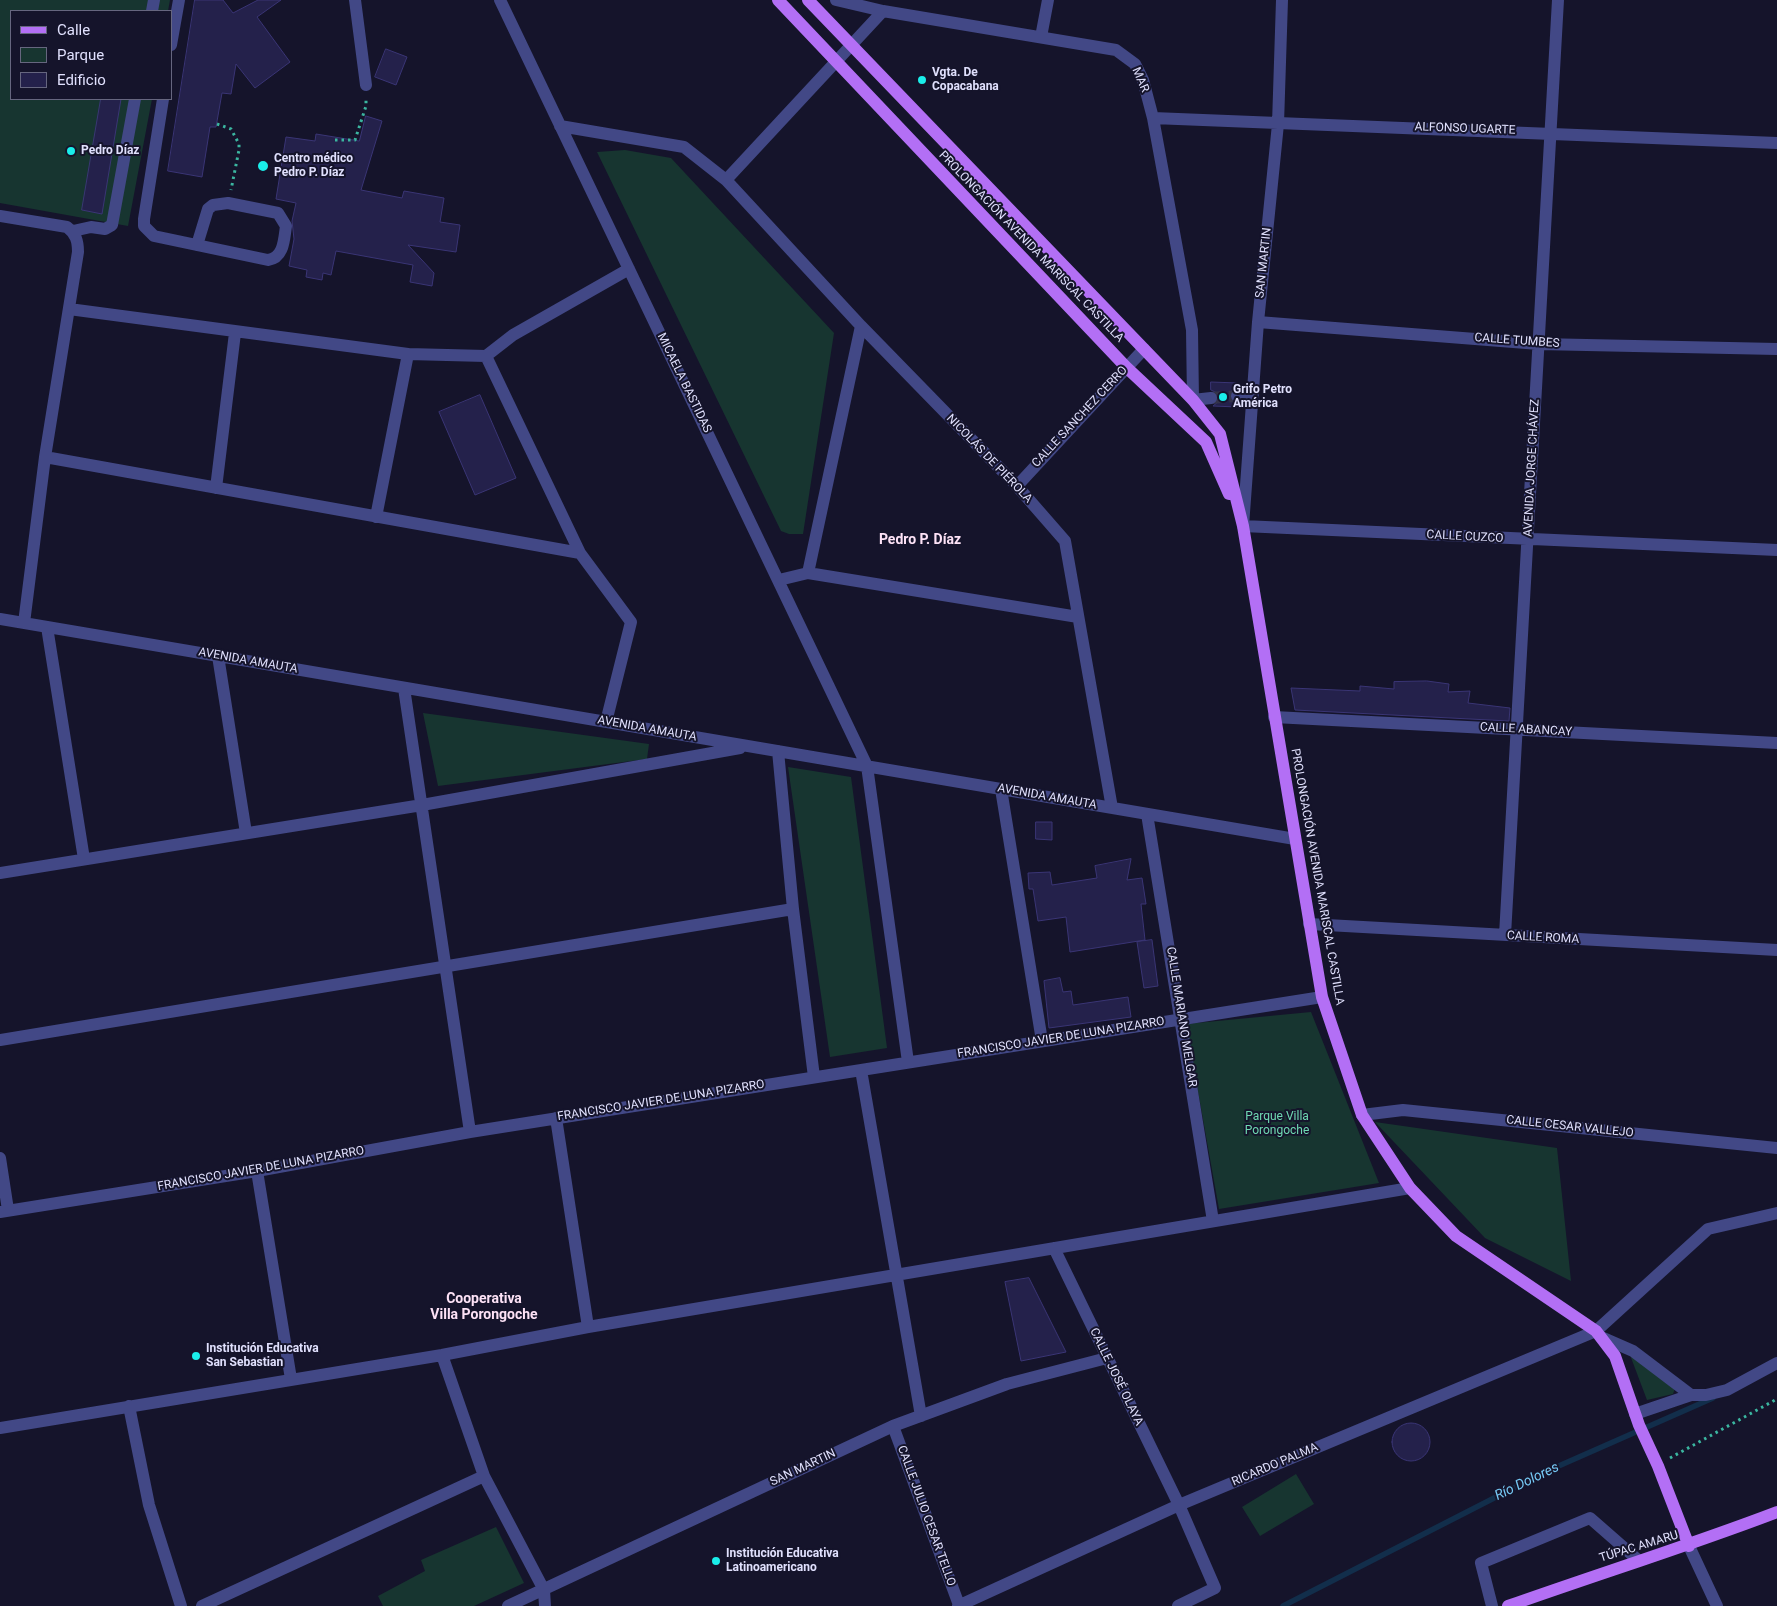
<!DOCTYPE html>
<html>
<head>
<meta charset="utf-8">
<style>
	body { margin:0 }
	#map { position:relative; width:1777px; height:1606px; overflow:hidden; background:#15142b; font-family:Roboto,sans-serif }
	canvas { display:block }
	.legend { position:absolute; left:10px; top:10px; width:162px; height:90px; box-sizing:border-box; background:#15142b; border:1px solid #66667f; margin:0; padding:6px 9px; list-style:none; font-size:15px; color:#e0e0fd }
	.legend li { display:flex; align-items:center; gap:10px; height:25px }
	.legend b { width:25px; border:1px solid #66667f }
</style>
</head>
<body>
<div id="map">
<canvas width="1777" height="1606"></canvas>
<ul class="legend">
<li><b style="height:6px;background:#b36ff5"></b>Calle</li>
<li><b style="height:14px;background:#173530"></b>Parque</li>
<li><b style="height:14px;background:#24214b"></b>Edificio</li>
</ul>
</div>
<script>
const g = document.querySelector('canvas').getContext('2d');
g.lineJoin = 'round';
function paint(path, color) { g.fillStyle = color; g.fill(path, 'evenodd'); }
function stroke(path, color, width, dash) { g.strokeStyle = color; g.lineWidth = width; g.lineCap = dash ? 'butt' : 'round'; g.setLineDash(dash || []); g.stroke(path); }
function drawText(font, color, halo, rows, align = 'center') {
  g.font = font + ' Roboto,sans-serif'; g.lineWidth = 4; g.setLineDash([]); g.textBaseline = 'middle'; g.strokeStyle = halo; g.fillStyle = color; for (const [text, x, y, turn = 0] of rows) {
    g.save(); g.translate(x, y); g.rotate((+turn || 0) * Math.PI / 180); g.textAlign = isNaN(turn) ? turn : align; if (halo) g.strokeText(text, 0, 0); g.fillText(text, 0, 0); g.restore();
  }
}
paint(new Path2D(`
	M0,0H170L168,11H11V99H152L128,226L0,203Z
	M625,150L671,158L834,333L803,534H789L781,531L597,152Z
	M423,713L649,744L647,759L438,786Z
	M788,767L851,777L887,1048L830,1057Z
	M1311,1012L1379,1183L1219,1209L1186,1024Z
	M1375,1122L1557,1148L1571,1281L1485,1238Z
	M1630,1355L1675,1388L1673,1394L1647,1400Z
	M1296,1474L1314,1504L1260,1536L1242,1507Z
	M496,1527L524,1583L474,1606H383L378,1596L425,1571L421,1560Z`), '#173530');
stroke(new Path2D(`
	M1283,1606L1545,1472L1713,1398`), '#122e4b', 5.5);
const building = new Path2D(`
	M195,0H223L233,13L258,0H281L257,17L290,62L255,88L236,64L231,94L222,93L216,127H210L202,177L168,171Z
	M386,49L407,57L396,85L375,77Z
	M101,99H121L102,214L82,210Z
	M366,116L382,121L361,190L402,198L404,191L444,198L440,222L460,225L456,252L408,245L434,273L432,286L410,282L413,265L336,251L331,275L323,273L322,280L306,277L307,270L289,266L294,239L292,221L296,203L276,199L286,137L315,141L316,134L359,141Z
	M1211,382L1238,383L1237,388L1232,390L1229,397L1237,407L1213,406L1218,402L1219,398L1217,393L1211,390Z
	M480,395L516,478L475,495L439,412Z
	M1427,681L1449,684L1448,692L1470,691L1468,703L1510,708L1509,721L1295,710L1291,688L1360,691V686L1394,689V682Z
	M1036,822H1052V840L1036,839Z
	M1131,859L1127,880L1142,878L1146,904H1141L1145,940L1070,952L1066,917L1038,921L1033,889H1029L1028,873L1050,872L1052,885L1097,878L1095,866Z
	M1152,940L1158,986L1144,988L1137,942Z
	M1060,978L1063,992L1071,991L1073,1005L1128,997L1131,1017L1049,1028L1044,981Z
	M1029,1278L1066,1352L1021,1361L1005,1282Z
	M1392 1442a19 19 0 1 1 38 0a19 19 0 1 1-38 0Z`);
paint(building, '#24214b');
stroke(building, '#3a3575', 1);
stroke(new Path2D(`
	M1211,398L1237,396`), '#33334a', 12, [12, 6]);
stroke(new Path2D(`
	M217,124L231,129L239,144V150L231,190
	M335,140H355L366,106V98
	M1670,1458L1777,1399`), '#3bb6a0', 3, [2.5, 4]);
stroke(new Path2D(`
	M355,0L366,85
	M500,0L867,766L908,1062
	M836,0L883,11L1116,50L1135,64L1143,80L1153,118L1192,330L1193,400L1211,398
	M1282,0L1278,124L1258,322L1243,526L1777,550
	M152,11L154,0
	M1041,37L1048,0
	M171,45L179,0
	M163,99L144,219V226L154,236L268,260C284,258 284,239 286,226L278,213L228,203L213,205L208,209L197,245
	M1153,118L1777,143
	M560,126L684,147L726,180L883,11
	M726,180L861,326L1017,486L1065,541L1112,808
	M0,216L67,227C76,234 78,241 78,252L45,457L24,623
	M73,231L91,227L105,229L112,225L135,99
	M69,309L408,354L486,356
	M1258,322L1539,344L1777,349
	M1237,396L1253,394
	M45,457L580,553
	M1017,486L1144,349
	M216,488L235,333
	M376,517L408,354
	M808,573L861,326
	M779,580L808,573L1078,617
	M0,619L1295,839
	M47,627L84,859
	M218,656L246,833
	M404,688L470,1132
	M1274,717L1777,743
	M606,722L631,622L580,553L486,356L513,335L629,269
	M778,751L793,909L814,1077
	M1001,789L1042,1041
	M1147,814L1213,1221
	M0,873L422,805L740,748
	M1309,924L1777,950
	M1505,935L1558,0
	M0,1040L793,909
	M861,1070L921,1416
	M1362,1115L1403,1110L1777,1148
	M556,1118L588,1327
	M0,1158L8,1210
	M257,1171L291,1379
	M0,1212L257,1171L470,1132L1322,997
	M1054,1248L1179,1505L1215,1588L1178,1606
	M1601,1337L1633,1351L1691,1395
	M442,1355L484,1476L544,1590L545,1606
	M129,1406L149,1505L181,1606
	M1635,1414L1691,1395H1706L1727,1390L1777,1363
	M893,1426L959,1605
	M0,1428L442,1355L588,1327L1410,1188
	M1689,1546L1717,1606
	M202,1606L484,1476
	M508,1606L893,1426L1007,1384L1107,1358
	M958,1606L1179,1505L1596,1331L1708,1229L1777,1213
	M1492,1606L1481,1563L1590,1518L1638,1560`), '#424886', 12);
stroke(new Path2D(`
	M778,0L1126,367L1206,442L1229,494
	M808,0L1193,400L1220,434L1243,526L1322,997L1362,1115L1410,1188L1456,1236L1596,1331L1615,1356L1639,1425L1658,1466L1689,1546
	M1508,1606C1598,1574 1688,1546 1777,1512`), '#b36ff5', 12);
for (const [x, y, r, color] of [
	[922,80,5,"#1aeeea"],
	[71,151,5,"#1aeeea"],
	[263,166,6,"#1aeeea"],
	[1223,397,5,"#1aeeea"],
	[196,1356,5,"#1aeeea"],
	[716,1561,5,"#1aeeea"]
]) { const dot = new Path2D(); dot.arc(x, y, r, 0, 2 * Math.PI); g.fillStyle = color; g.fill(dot); stroke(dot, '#15142b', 2); }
drawText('bold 12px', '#e0e0fd', '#15142b', [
	["Vgta. De",932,73],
	["Copacabana",932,87],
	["Pedro Díaz",81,151],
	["Centro médico",274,159],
	["Pedro P. Díaz",274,173],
	["Grifo Petro",1233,390],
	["América",1233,404],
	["Institución Educativa",206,1349],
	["San Sebastian",206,1363],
	["Institución Educativa",726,1554],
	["Latinoamericano",726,1568]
], 'left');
drawText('12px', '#e0e0fd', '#15142b', [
	["MAR",1140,80,67],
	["ALFONSO UGARTE",1465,129,2],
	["PROLONGACIÓN AVENIDA MARISCAL CASTILLA",1031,247,46],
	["SAN MARTIN",1264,263,-84],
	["CALLE TUMBES",1517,341,4],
	["MICAELA BASTIDAS",684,383,64],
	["CALLE SANCHEZ CERRO",1080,417,-47],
	["NICOLÁS DE PIÉROLA",989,459,46],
	["AVENIDA JORGE CHÁVEZ",1532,468,-87],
	["CALLE CUZCO",1465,537,3],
	["AVENIDA AMAUTA",248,661,10],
	["AVENIDA AMAUTA",647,729,10],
	["CALLE ABANCAY",1526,730,3],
	["AVENIDA AMAUTA",1047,797,10],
	["PROLONGACIÓN AVENIDA MARISCAL CASTILLA",1317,877,80],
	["CALLE ROMA",1543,938,3],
	["CALLE MARIANO MELGAR",1181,1017,81],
	["FRANCISCO JAVIER DE LUNA PIZARRO",1061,1038,-9],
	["FRANCISCO JAVIER DE LUNA PIZARRO",661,1101,-9],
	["CALLE CESAR VALLEJO",1570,1127,6],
	["FRANCISCO JAVIER DE LUNA PIZARRO",261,1169,-10],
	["CALLE JOSÉ OLAYA",1116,1377,64],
	["RICARDO PALMA",1275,1465,-23],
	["SAN MARTIN",803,1468,-25],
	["CALLE JULIO CESAR TELLO",926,1516,70],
	["TÚPAC AMARU",1639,1547,-17]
]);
drawText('12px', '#6fd9b2', '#15142b', [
	["Parque Villa",1277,1117],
	["Porongoche",1277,1131]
]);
drawText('bold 14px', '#fde2f6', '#15142b', [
	["Pedro P. Díaz",920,540],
	["Cooperativa",484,1299],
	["Villa Porongoche",484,1315]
]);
drawText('italic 14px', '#76c9f5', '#15142b', [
	["Río Dolores",1527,1482,-26]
]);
</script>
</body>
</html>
